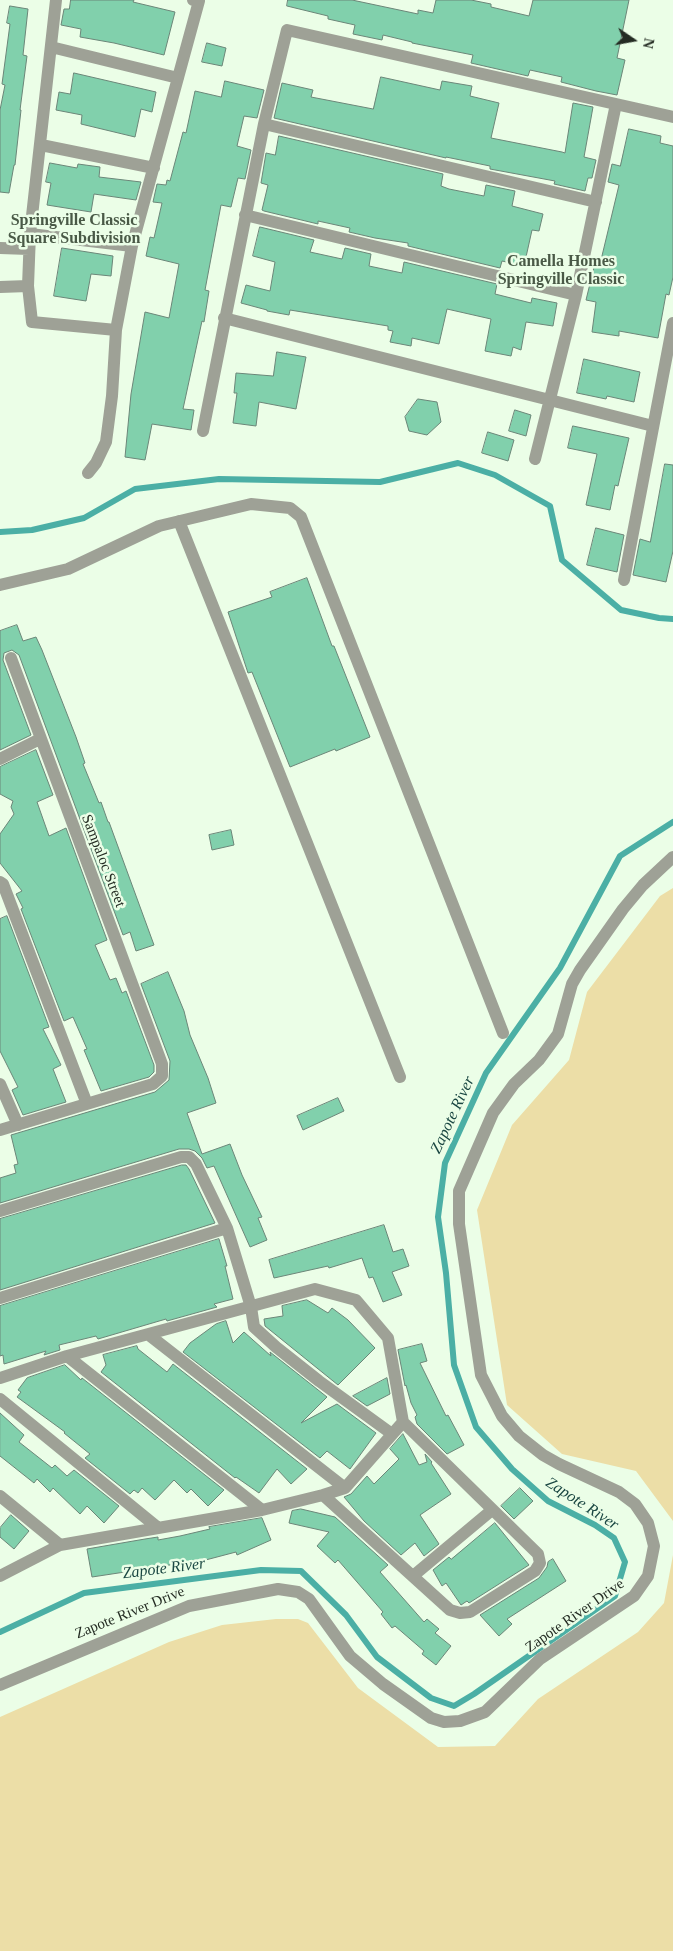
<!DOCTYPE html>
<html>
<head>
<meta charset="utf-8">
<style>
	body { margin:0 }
	#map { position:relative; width:673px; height:1951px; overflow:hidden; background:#ebfee7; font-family:Georgia,serif }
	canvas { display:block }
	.north { position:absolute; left:608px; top:15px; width:50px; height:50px; -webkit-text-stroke:4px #ebfee7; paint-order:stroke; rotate:102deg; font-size:14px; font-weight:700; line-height:20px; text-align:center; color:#242c23 }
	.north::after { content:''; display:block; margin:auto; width:18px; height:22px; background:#242c23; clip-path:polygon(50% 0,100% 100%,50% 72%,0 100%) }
</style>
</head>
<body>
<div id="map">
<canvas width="673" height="1951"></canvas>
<div class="north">N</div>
</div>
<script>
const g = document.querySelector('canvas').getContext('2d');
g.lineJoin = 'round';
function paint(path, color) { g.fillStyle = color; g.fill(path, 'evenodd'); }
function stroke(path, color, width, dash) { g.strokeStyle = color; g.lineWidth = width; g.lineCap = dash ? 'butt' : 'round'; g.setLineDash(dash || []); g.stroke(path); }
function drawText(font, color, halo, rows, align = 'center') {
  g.font = font + ' Georgia,serif'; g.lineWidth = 5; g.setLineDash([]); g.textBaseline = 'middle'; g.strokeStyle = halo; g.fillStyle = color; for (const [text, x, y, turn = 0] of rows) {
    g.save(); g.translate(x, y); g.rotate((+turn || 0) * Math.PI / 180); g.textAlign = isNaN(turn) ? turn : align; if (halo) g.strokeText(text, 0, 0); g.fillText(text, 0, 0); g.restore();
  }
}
paint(new Path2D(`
	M673,888V1521L636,1471L562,1454L507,1405L477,1210L512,1125L569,1060L587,992L660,896Z
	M673,1555V1951H0V1717L169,1642L222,1625L276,1619H298L308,1623L358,1688L438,1747L495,1746L538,1699L638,1632L664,1603Z`), '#ecdea7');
stroke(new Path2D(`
	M0,532L32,530L84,518L135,489L219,479L380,482L458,463L495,475L550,506L562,560L621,610L659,618L673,619
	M0,1632L84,1593L261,1570L301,1571L346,1615L377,1657L431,1698L454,1706L474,1694L615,1596L625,1562L614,1538L595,1525L548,1501L512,1469L476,1427L454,1365L446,1273L438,1217L445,1163L486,1073L560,968L620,856L673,822`), '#4bafa5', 6);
const building = new Path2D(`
	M71,0H134L133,2L175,12L164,55L114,43L80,37L81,29L61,25L64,9H69Z
	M288,0H352L418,14V10L433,13L436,0H471L491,4V7L529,16L533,0H629L617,58L625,60L617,95L596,91L561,82L562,77L530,70L528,76L471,63L473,55L412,43V42L383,35L382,40L353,34L355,25L328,19V16L287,6Z
	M10,6L28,9L23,55L27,56L20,110H21L15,165H14L9,193L0,192V110L5,85L2,84L10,24L7,23Z
	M207,43L226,48L222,66L202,62Z
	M74,73L156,92L152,112L141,109L135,137L81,124L82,115L56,110L59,92L70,94Z
	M381,77L440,90L442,81L472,86L470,96L499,103L491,138L562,152L565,153L573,103L593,107L584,157L596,160L592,178H588L585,191L554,184L555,181L490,169V166L446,157V158L274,118L282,83L313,90L311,97L373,109Z
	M225,81L264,90L257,118L244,116L237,146L251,150L245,179L238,178L231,207L221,205L205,290L209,291L204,322L202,321L183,409L194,410L191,430L152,424L145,460L125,457L131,394L145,312L169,318L179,264L146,256L150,237L154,238L162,203L153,202L157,184L166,185L167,180L170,181L183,132L186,133L195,91L221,97Z
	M629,129L661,136L660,143L673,146V277L669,295L666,294L658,338L619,331V336L592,332L596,302L586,300L596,259L601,260L619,185L608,182L612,164L620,166Z
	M279,136L443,174L441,186L449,189L484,196L486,185L515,191L512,206L543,214L539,231L532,230L524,266L502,261L500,268L408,246V243L375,238L349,232L350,228L318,221V224L264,211L262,210L268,185L261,183L266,153L275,155Z
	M50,163L77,168L78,164L100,167L99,177L141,182L136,200L94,194L91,212L47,205L51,183L46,182Z
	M260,227L314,240L310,252L342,259L345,248L371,254L369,266L402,273L404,262L497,284L495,294L531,303L532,298L557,303L553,326L526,322L521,350L513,347L511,356L485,351L491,319L447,309L439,344L412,338L411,346L390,342L393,331L388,330V326L290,310L289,315L267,311V310L241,303L246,285L270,291L275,262L253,256Z
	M62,248L113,256L111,276L91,274L86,301L54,296Z
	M277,352L306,357L296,409L259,402L256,426L233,423L237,393H234L236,373L273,376Z
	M584,359L640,372L634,402L607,396L606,399L577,393Z
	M418,399L437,402L441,422L427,435L409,431L405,417Z
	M515,410L531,415L526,436L509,431Z
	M573,426L629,438L618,486L615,485L610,510L586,505L597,454L568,448Z
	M488,432L514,440L508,461L482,453Z
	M665,464L673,465V551L666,582L633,575L640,539L650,542Z
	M596,528L624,535L617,572L587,565Z
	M307,578L332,646H334L370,737L336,751L335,749L290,767L252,672L248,673L228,612L272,597L270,592Z
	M17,625L23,641L36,637L42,650L76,737L85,763L83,764L99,803L101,802L108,822H109L154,945L136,951L130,932L123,935L19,655L12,650L4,653L3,660L31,735L0,750V631Z
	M36,750L53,795L37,802L49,836L66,828L107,940L95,945L110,980L116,978L122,993L126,991L154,1065V1072L149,1077L101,1091L84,1050L87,1049L73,1017L64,1021L21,909L23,908L16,894L22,891L0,863V834L14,814L11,807L13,801L0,794V767Z
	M231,830L234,845L212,850L209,835Z
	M7,916L49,1027L43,1029L61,1065L53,1069L66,1102L23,1115L12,1090L18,1087L0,1051V919Z
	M168,972L184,1011L190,1035L208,1078L216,1103L187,1113L202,1154L230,1144L242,1175L262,1217L258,1218L267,1240L250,1247L214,1166L207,1168L202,1158L195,1151L189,1149H179L0,1203V1178L16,1173L14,1165L18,1164L11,1135L155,1092L169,1080L170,1061L141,984Z
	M338,1098L344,1111L303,1130L297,1116Z
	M182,1165H186L189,1169L215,1223L0,1290V1219Z
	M384,1225L393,1252L403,1249L409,1266L392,1272L402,1295L383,1302L373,1277L369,1278L362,1258L329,1268L328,1266L274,1278L269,1260Z
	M219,1239L227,1266H225L233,1299L214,1304L217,1307L167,1321L166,1319L98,1339L96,1336L59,1345L60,1350L44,1355L46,1351L4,1364L3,1355L0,1356V1306Z
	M307,1300L328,1313L332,1308L348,1320L375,1348L338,1385L265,1326L264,1319L283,1316L282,1306Z
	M226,1321L233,1343L244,1332L271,1356L270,1352L327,1397L301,1423L337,1404L376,1433L350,1469L327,1451L320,1458L183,1352L190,1343L216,1324Z
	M422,1344L427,1361L420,1363L446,1416L448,1415L464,1445L447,1454L417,1424L415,1417L417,1415L411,1403L406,1385L405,1386L398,1350Z
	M137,1346L138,1349L167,1372L173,1364L307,1469L291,1484L277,1469L259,1493L236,1477L235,1478L101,1372L106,1365L103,1355Z
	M65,1365L81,1380L82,1378L224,1490L208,1506L191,1489L187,1493L174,1480L155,1500L142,1488L138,1493L134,1490L130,1494L85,1458L90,1454L64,1433L65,1432L17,1397L21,1392L18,1390L27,1378Z
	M387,1378L390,1394L367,1406L353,1396Z
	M0,1413L24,1435L19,1442L52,1468L55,1465L67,1476L74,1470L119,1506L104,1523L87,1506L80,1514L53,1488L50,1492L37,1479L34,1483L0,1456Z
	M403,1434L419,1465L427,1462L425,1454L432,1462L431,1463L451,1494L420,1515L439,1544L424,1556L415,1543L401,1555L364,1521L344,1497L351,1494L367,1476L374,1484L399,1459L390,1449Z
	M520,1488L533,1501L514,1519L501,1506Z
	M301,1509L335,1517L388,1565L380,1572L424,1622L427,1619L439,1629L435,1633L451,1646L436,1665L422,1654L424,1651L395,1626L392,1628L381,1614L383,1612L338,1560L335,1563L317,1546L329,1532L289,1523L292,1511Z
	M11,1515L29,1531L14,1549L0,1537V1528Z
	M262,1518L271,1540L237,1555L236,1552L198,1562L197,1560L170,1565L125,1569V1572L92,1577L87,1549L145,1539L158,1537V1540L180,1536L210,1529L209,1527Z
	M495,1523L529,1565L469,1603L467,1601L461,1605L446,1583L442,1586L433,1570L449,1557L451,1559Z
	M553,1559L566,1581L507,1619L512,1624L499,1636L480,1615L539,1578L547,1567L548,1562Z`);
paint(building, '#81d0ac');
stroke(building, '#6b8678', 1);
stroke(new Path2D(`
	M56,0L30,234L28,286L32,322L116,330
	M51,47L178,78
	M264,124L596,202
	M41,145L154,168
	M245,215L576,295
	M30,234L132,246
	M0,248L29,249
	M0,287L28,286
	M224,318L653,426
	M203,431L264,124L287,30L673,117
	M535,459L576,295L616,104
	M88,473L96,463L106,442L112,396L116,330L132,246L199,1L193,0
	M179,521L400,1077
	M624,580L673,323
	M0,585L68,569L159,526L251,504L290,508L301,517L503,1033
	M0,759L40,739
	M0,882L3,884L87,1104
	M0,1084L18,1125
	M0,1130L153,1084L162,1076V1064L11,658
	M0,1211L181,1157H189L196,1164L227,1228L251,1307L254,1327L276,1347L319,1381L392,1434
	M0,1298L227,1228
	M149,1335L345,1488
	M67,1356L262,1510
	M0,1378L67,1356L315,1289L356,1300L388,1338L403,1422L345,1488L323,1495L262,1510L60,1545L0,1576
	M0,1399L157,1527
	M323,1495L450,1610L460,1613L470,1612L535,1571L540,1563L538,1554L403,1422
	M0,1496L60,1545
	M413,1576L492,1510`), '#9ea196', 12);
stroke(new Path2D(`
	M0,1685L189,1606L278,1589L298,1592L309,1599L350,1656L383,1684L431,1718L444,1722L460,1721L485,1712L540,1659L634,1596L648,1576L654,1546L648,1523L635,1504L619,1492L559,1464L543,1455L519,1436L502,1416L481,1375L459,1224V1191L493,1113L514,1084L539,1060L558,1034L572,984L580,970L623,909L643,885L673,857`), '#9ea196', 12);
drawText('15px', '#242c23', '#ebfee7', [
	["Sampaloc Street",103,861,69],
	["Zapote River Drive",130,1613,-22],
	["Zapote River Drive",575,1616,-35]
]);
drawText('bold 16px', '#495946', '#ebfee7', [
	["Springville Classic",74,221],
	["Square Subdivision",74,239],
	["Camella Homes",561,262],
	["Springville Classic",561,280]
]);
drawText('italic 16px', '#1a4742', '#ebfee7', [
	["Zapote River",453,1115,-65],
	["Zapote River",582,1504,33],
	["Zapote River",164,1569,-7]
]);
</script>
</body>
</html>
